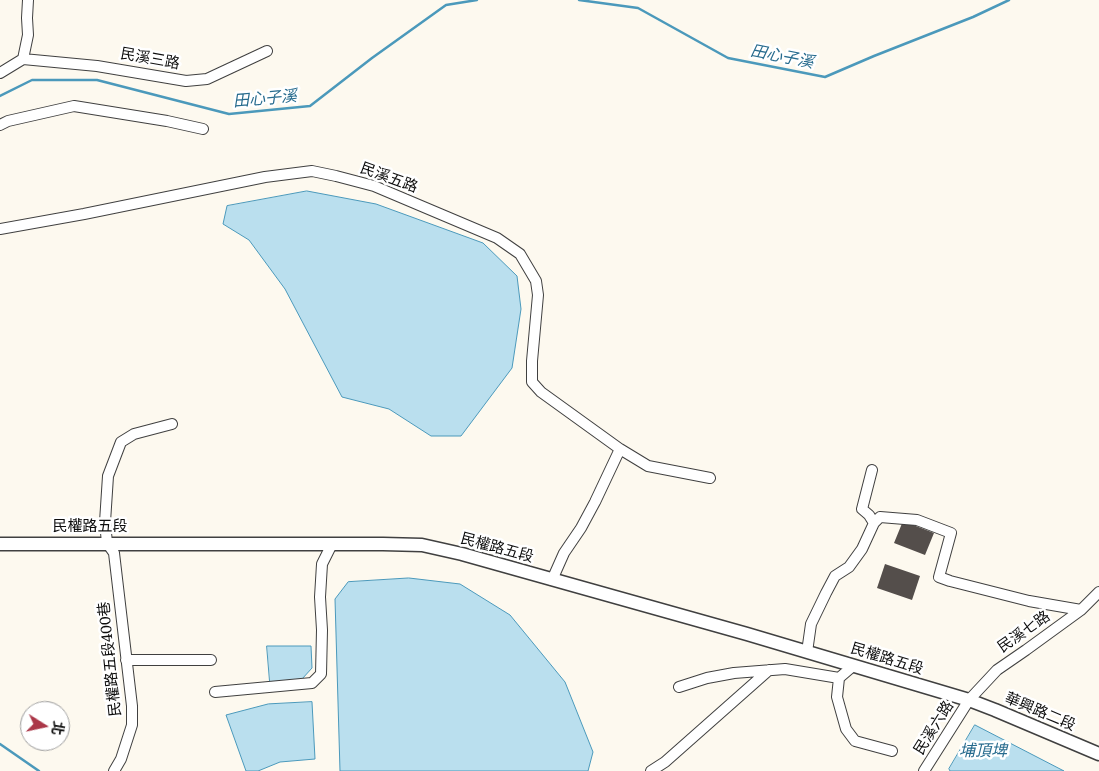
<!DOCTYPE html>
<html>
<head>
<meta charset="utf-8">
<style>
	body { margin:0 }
	#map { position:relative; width:1099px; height:771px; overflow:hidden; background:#fdf9ef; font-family:Literata,"Noto Sans TC",serif }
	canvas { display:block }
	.north { position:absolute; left:20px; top:701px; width:50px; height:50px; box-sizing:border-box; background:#fff; border:1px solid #9e9e9e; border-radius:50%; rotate:100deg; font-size:14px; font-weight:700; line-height:20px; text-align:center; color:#0d0d0d }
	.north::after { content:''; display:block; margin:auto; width:18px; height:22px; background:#ab3748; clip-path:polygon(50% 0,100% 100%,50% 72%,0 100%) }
</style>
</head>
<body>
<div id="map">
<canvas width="1099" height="771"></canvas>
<div class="north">北</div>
</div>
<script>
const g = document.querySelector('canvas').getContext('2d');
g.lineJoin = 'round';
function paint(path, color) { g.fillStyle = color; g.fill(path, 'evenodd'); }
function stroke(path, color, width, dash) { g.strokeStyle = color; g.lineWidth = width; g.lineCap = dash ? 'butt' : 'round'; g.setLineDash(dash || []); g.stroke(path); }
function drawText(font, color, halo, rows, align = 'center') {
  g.font = font + ' Literata,"Noto Sans TC",serif'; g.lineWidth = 5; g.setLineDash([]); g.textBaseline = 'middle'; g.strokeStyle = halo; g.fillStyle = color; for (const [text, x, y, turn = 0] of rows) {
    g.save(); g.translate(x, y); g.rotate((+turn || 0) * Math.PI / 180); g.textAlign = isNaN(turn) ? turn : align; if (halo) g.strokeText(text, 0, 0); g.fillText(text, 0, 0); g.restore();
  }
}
const water = new Path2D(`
	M307,191L376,204L483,243L517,276L521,309L512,368L461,436H431L389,409L342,397L285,289L249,240L223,224L227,206Z
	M409,578L460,584L510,615L565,682L593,752L588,771H340L335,599L348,582Z
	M267,646H311L312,668L302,679L270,682Z
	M312,702L315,759L280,762L258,771H246L226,715L268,704Z
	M975,725L1064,771H950L949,769Z`);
paint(water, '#badfee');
stroke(water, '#4b99bb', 1);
stroke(new Path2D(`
	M579,0L638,8L728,58L825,77L874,56L973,17L1009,0
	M0,96L32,80H97L229,114L310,106L372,58L446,5L477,0
	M0,744L39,771`), '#4b99bb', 2.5);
paint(new Path2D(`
	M903,521L934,533L925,555L894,543Z
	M885,564L920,576L912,600L877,588Z`), '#544e4b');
const minor = new Path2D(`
	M23,59L28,35L27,18L28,0
	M0,73L23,59L97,66L186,81L207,79L267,51
	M0,125L8,121L74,106L167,121L203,129
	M0,229L84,214L265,177L312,171L336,176L374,186L497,238L520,254L536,281L538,295L532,361V382L541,392L620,449
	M872,470L862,509L869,515L874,523
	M552,580L564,553L581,528L595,502L620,449L648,466L710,478
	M807,652L811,624L826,593L835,576L849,567L862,549L874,523L880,517L917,520L951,533L939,577L950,581L1029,601L1081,610
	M126,660H211
	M853,666L839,678L837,697L846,729L855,741L892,751
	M679,687L707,678L734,673L785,669L839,678
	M215,692L312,683L321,674L322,630L320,597L322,564L332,544
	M114,771L121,759L132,725V706L114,553L107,543L105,522L108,476L121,442L134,434L172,424
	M651,771L665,762L769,670
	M924,771L969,700L997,670L1026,650L1081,610L1099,592`);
const tertiary = new Path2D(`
	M0,544H383L422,545L462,554L747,634L969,700L995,710L1099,754`);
stroke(minor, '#404040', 12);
stroke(tertiary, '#404040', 15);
stroke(minor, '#fff', 10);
stroke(tertiary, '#fff', 12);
drawText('15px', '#0d0d0d', '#fff', [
	["民溪三路",150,59,10],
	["民溪五路",389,178,20],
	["民權路五段",90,527],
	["民權路五段",497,548,15],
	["民溪七路",1024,632,-35],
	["民權路五段400巷",110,659,-96],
	["民權路五段",887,659,17],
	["華興路二段",1040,712,23],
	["民溪六路",934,728,-58]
]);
drawText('italic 16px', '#276b8e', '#fff', [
	["田心子溪",782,57,11],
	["田心子溪",265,99,-5],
	["埔頂埤",983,751]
]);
</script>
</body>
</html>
